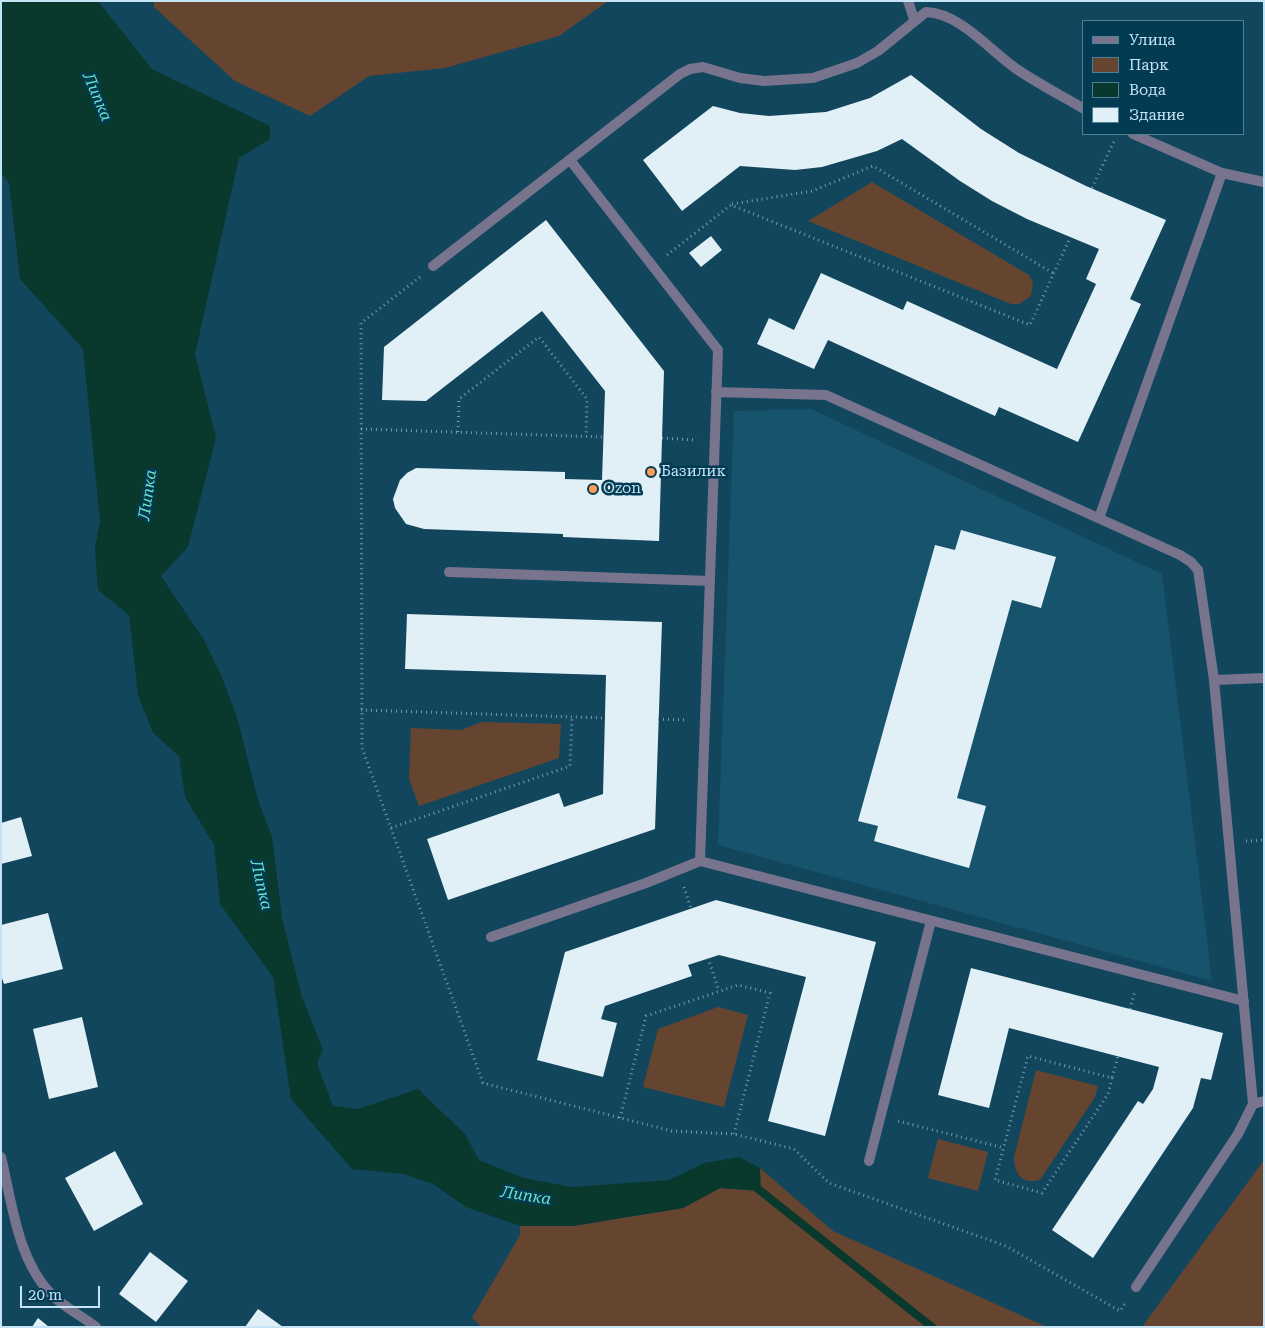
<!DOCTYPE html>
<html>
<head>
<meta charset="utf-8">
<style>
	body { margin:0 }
	#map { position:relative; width:1265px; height:1328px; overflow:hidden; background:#12465d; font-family:"Roboto Serif",serif }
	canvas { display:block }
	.frame { position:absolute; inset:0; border:2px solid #c5e5f7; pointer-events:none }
	.legend { position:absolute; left:1082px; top:20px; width:162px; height:115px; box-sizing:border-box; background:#033b52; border:1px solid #517f94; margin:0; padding:6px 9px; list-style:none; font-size:15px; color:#c5e5f7 }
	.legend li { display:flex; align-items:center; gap:10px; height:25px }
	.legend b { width:25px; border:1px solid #517f94 }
	.scale { position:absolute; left:20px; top:1286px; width:80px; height:22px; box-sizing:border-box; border:2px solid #c5e5f7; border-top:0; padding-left:6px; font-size:15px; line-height:18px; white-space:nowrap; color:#c5e5f7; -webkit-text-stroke:4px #033b52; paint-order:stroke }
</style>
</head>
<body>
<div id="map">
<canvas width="1265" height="1328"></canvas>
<div class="frame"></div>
<ul class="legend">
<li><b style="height:6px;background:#78748e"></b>Улица</li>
<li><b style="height:14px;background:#654530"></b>Парк</li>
<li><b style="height:14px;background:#09382c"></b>Вода</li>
<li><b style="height:14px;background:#e1eff6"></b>Здание</li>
</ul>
<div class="scale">20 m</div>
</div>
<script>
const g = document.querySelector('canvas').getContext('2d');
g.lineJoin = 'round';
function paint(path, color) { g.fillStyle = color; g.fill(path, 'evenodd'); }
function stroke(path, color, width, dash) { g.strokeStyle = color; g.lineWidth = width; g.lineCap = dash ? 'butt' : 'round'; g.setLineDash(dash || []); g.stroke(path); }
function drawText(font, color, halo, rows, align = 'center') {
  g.font = font + ' "Roboto Serif",serif'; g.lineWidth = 5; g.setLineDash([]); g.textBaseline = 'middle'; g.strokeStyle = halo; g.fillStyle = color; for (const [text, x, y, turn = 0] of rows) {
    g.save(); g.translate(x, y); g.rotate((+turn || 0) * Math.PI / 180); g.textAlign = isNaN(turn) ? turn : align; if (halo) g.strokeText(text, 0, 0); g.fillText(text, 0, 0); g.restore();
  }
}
paint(new Path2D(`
	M811,409L1162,574L1212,981L718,845L734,411Z`), '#17536d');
paint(new Path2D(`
	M154,1H608L559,36L445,68L369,76L310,116L235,81L154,7Z
	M872,182L1029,275L1033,282L1031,296L1019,304H1011L808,221Z
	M482,722L561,724L559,758L419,806L409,779L411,728L461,730Z
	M718,1007L748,1015L724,1107L643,1087L658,1029Z
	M1036,1070L1098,1086L1095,1097L1040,1180C1022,1185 1014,1173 1014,1157Z
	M938,1139L988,1152L978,1191L928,1178Z
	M1264,1160V1327H1142Z
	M760,1168L833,1231L1047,1327H482L472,1318L520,1235V1226H573L683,1208L720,1188L760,1191Z`), '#654530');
paint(new Path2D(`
	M1,1H98L152,69L270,126V139L239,158L195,354L216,437L188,547L161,576L204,640L221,675L237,717L258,800L272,837L282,918L302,997L323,1050L317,1063L333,1106L358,1109L418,1089L465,1134L479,1160L523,1178L572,1187L669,1180L704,1163L739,1157L760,1168L761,1191L720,1188L683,1208L573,1226H520L466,1207L433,1184L404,1174L352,1169L291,1099L273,977L220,904L214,845L185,797L179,756L153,733L138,695L129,615L98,590L95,548L100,521L83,349L20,279L9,183L1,172Z`), '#09382c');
stroke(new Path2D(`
	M753,1185L932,1327`), '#09382c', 8);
paint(new Path2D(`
	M911,75L981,129L1019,153L1086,186L1166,220L1130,299L1141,304L1078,442L999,407L995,416L828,340L814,369L757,344L769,318L794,330L821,273L903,310L907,301L1057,369L1096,284L1086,279L1099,249L1027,219L992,201L960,181L902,139L877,151L822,167L795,170L740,166L682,211L643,160L713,106L740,113L769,116L826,112L870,98Z
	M546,220L664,371L659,541L563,537V534L424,529L406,524L395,508L393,499L400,480L407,473L416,468L565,472V479L602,480L605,391L542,311L426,401L382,400L384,347Z
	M711,236L722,250L701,267L689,253Z
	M961,530L1056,557L1041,608L1012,600L957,798L986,806L969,868L874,841L878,826L858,821L935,545L955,550Z
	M407,614L662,622L655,829L448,900L427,839L559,793L564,807L603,794L606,675L405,669Z
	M21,817L32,856L1,864V823Z
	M716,900L876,942L825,1136L768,1121L806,977L719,955L688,965L692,976L605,1006L601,1019L617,1023L603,1077L537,1060L565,952Z
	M48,913L63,969L4,984L1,975V925Z
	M971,968L1223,1033L1211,1080L1201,1078L1193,1108L1093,1258L1052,1230L1138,1101L1143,1104L1153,1089L1159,1067L1009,1028L989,1108L938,1095Z
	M82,1017L98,1087L49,1099L33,1029Z
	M115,1151L143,1204L94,1231L65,1178Z
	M150,1252L188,1281L156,1322L119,1294Z
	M258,1309L283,1327H245Z
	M38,1318L49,1327H32Z`), '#e1eff6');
stroke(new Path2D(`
	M1092,188L1115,139
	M732,204L812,191L873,166L1053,273
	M667,255L731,205L1030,325L1070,238
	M420,277L361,323L362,748L483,1083L672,1131L734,1134L794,1149L829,1183L1006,1246L1120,1311L1126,1302
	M361,429L603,437
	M458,432L459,399L539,337L587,399L586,436
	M662,438L697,440
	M361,710L605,718
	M658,719L687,720
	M391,828L570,766L572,717
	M1246,841L1264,840
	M684,887L691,909
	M708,958L719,991
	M1130,1009L1135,990
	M1112,1078L1108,1094L1042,1193L995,1180L1028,1056L1112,1078L1118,1056
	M620,1118L646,1016L738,985L770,993L734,1134
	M898,1121L1004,1148`), '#739cb0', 3, [1, 4]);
stroke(new Path2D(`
	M908,1L914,19
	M1133,134L1222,173L1264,182
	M570,160L718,350L700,861L1244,1001
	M433,266L680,74L690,69L703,67L740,78L764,81L813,78L857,63L878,51L926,12C960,13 990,51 1018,70C1039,84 1062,96 1084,109
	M716,392L826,395L1180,555L1191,562L1198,570L1214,680L1253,1104L1238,1134L1136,1287
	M1099,518L1222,173
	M449,572L710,581
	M1214,680L1264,678
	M491,937L646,883L700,861
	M1253,1104L1264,1101
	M869,1161L931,921`), '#78748e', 10);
stroke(new Path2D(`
	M1,1157C12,1202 17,1258 50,1293C62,1306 82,1316 96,1327`), '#78748e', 10);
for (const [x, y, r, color] of [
	[651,472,5,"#ff9b5a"],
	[593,489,5,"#ff9b5a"]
]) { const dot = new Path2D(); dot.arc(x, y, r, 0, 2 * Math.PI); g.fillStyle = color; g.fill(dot); stroke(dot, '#033b52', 2); }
drawText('15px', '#c5e5f7', '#033b52', [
	["Базилик",661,472],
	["Ozon",603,489]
], 'left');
drawText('italic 16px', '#6ee5c3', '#033b52', [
	["Липка",97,97,67],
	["Липка",148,495,-82],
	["Липка",261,885,77],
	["Липка",526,1196,9]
]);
</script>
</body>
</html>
